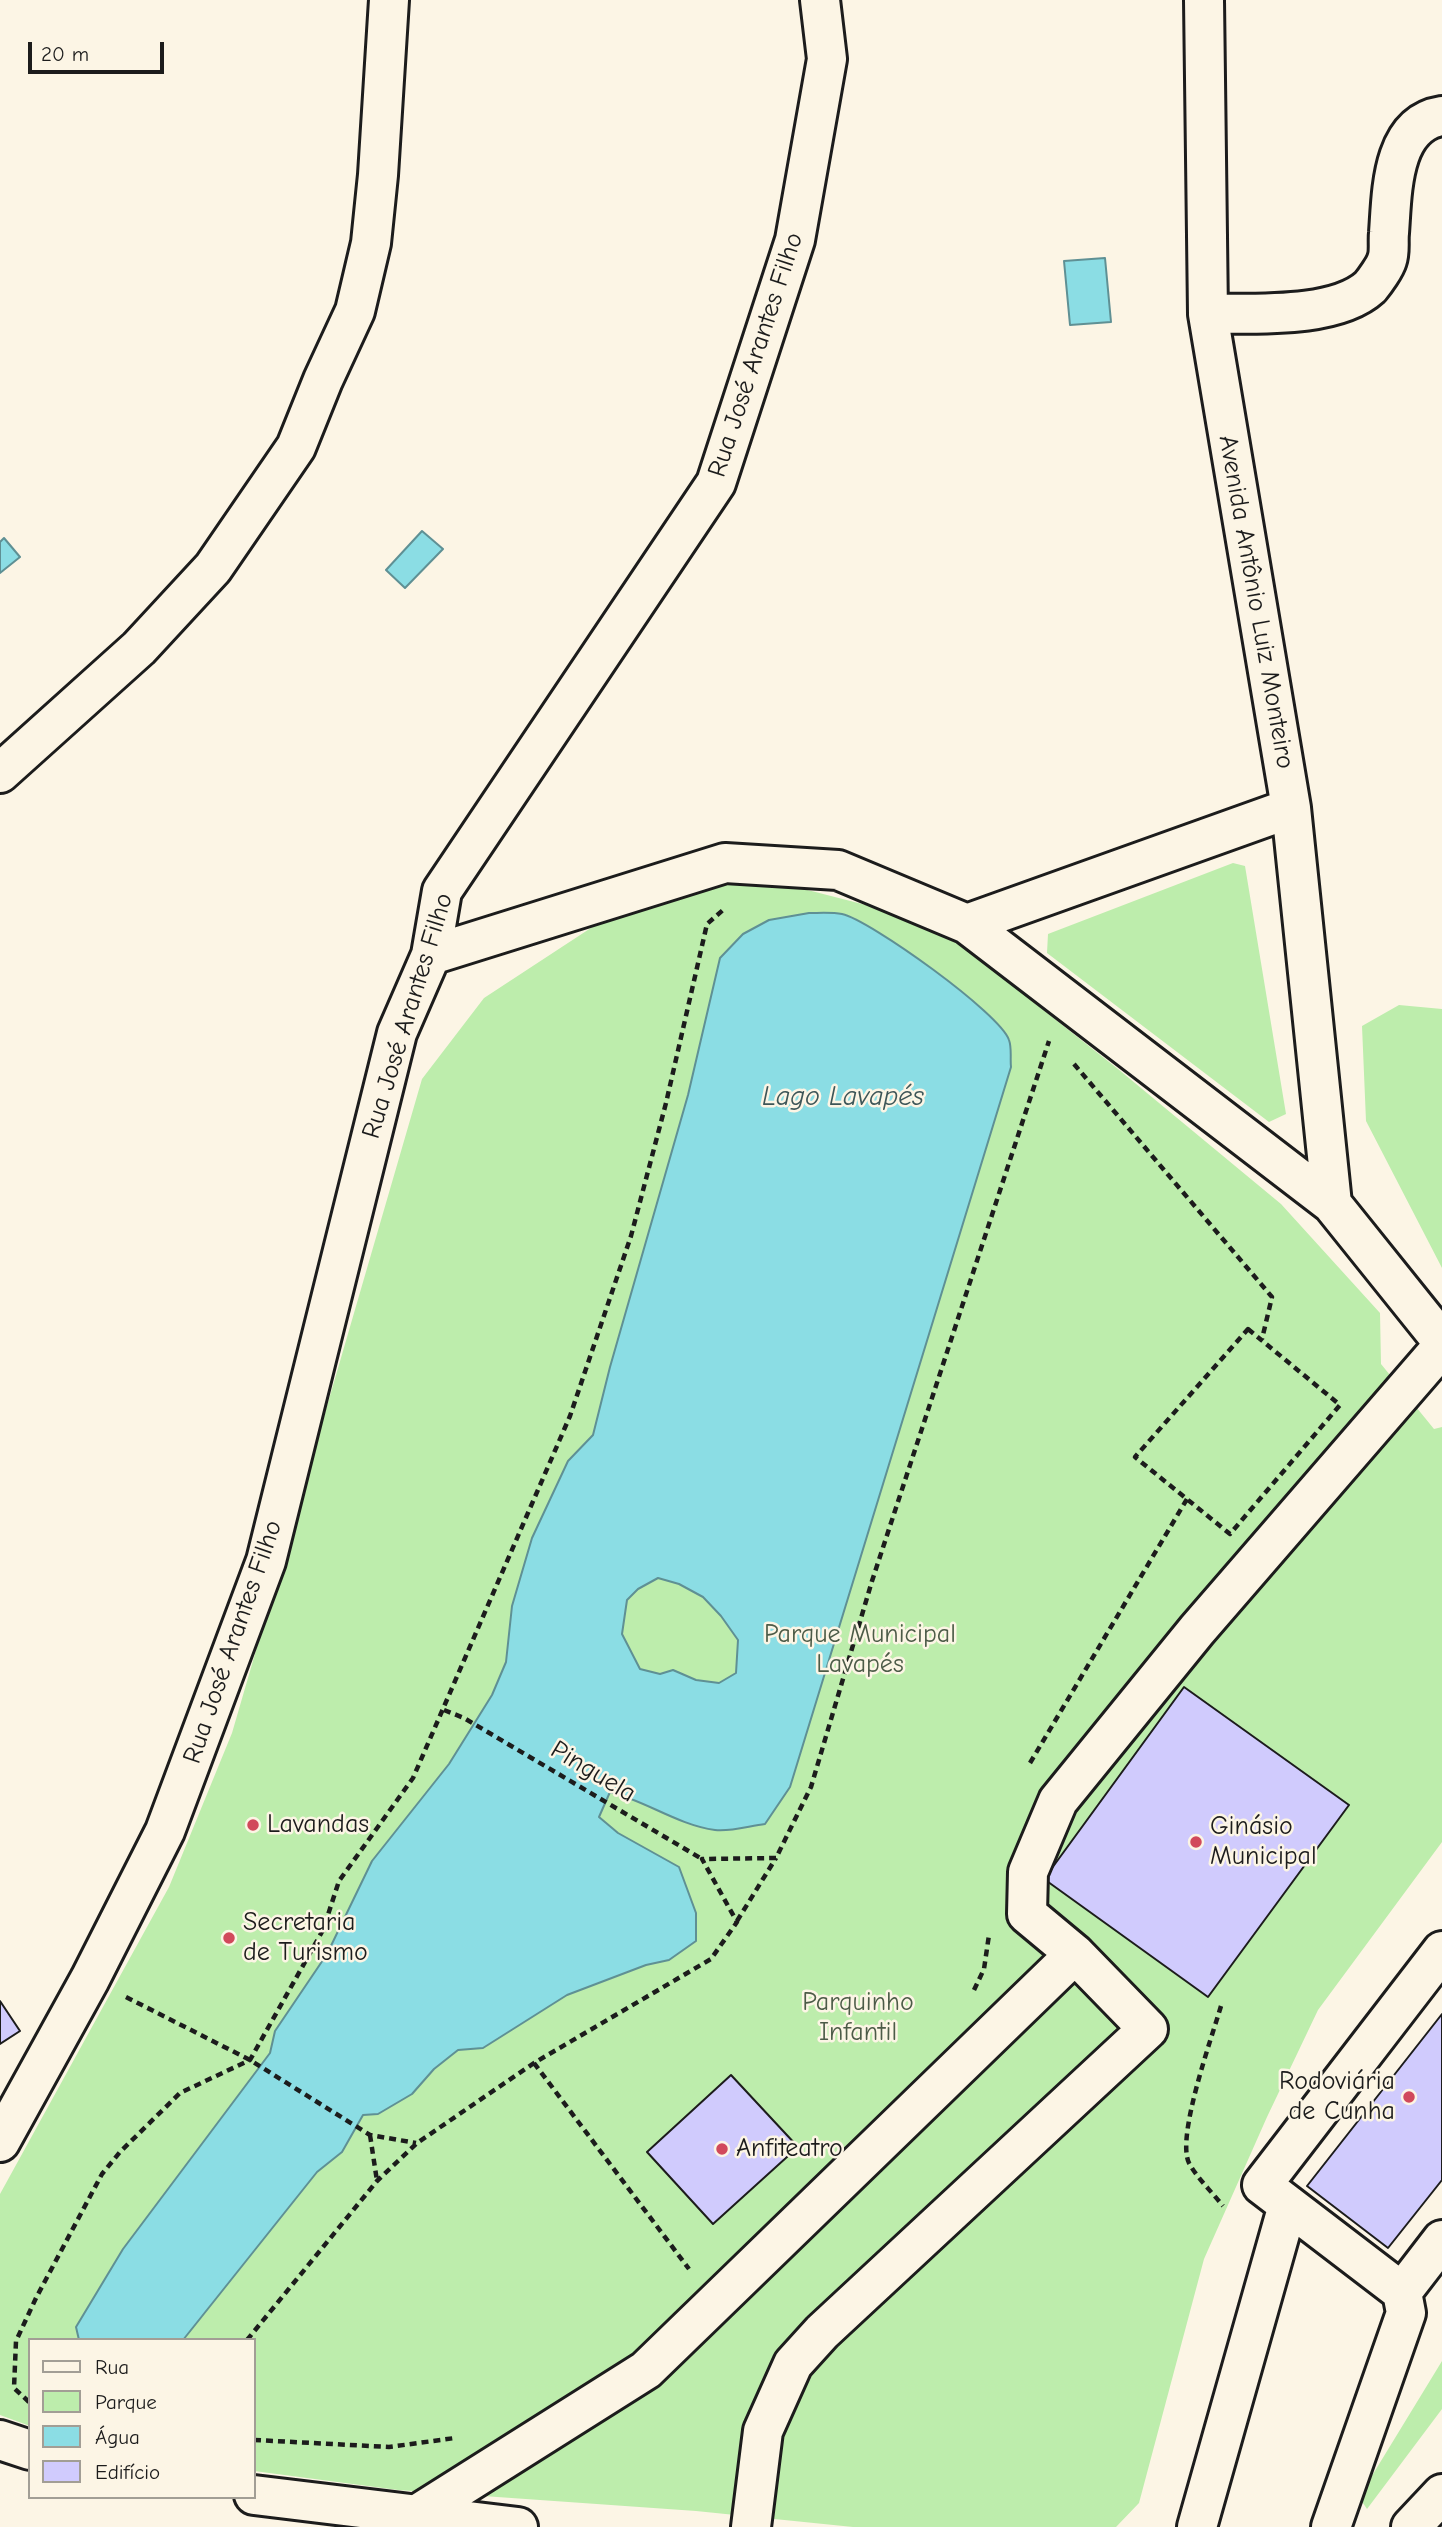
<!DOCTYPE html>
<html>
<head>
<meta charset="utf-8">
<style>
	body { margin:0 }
	#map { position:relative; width:1442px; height:2527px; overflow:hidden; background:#fcf5e5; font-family:"Comic Neue",sans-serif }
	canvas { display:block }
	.legend { position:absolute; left:28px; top:2338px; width:228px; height:161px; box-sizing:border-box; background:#fcf5e5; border:2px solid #a29e95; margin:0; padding:9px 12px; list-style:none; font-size:21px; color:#1c1c1c }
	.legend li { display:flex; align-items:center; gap:14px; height:35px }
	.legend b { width:35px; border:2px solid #a29e95 }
	.scale { position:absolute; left:28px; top:42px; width:136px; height:32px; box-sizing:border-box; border:4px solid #1c1c1c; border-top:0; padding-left:9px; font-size:21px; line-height:24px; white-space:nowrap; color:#1c1c1c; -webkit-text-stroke:5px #fcf5e5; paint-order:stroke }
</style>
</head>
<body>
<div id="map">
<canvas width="1442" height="2527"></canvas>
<ul class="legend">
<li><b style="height:9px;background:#fcf5e5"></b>Rua</li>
<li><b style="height:19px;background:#bdedac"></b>Parque</li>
<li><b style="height:19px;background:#8bdde4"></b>Água</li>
<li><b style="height:19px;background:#d0cbfd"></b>Edifício</li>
</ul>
<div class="scale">20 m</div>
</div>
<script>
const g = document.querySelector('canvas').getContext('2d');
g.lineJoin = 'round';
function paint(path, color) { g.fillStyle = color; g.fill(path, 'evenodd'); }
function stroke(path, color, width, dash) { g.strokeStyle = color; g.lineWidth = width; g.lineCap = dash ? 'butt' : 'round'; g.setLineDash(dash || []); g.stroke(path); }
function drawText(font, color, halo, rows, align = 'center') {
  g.font = font + ' "Comic Neue",sans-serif'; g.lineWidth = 5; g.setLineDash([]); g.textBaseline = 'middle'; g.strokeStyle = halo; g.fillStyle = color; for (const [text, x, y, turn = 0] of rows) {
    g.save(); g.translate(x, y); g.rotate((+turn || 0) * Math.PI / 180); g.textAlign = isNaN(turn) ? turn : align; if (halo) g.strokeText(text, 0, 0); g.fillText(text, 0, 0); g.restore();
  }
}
paint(new Path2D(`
	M1233,863L1245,866L1286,1114L1269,1122L1047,953L1048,934Z
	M728,881L796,887L932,922L1118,1069L1281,1204L1380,1313L1381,1364L1434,1429L1442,1427V1842L1318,2010L1267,2117L1204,2259L1139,2503L1116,2527H853L696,2511L398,2490L254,2471V2340H30V2426L0,2415V2194L169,1887L232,1733L422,1079L484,998L600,922Z
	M1399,1005L1442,1009V1268L1366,1121L1362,1026Z
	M1442,2361V2409L1367,2509L1359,2497Z`), '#bdedac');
const water = new Path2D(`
	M1105,258L1111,322L1070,325L1064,261Z
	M422,531L443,549L405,588L386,570Z
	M4,538L20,557L0,573V542Z
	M809,913C819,913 832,912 842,914C870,920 1001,1014 1009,1040C1012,1048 1010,1059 1011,1067L790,1787L765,1824C749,1826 730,1832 715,1830C678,1825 646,1801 610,1792L599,1817L618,1833L679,1867L696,1913V1941L669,1960L646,1965L567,1995L483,2048L458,2050L434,2069L412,2094L378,2114L363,2115L342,2152L317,2172L183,2340H79L76,2327L123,2249L270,2053L275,2031L327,1954L372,1861L449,1764L492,1695L506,1662L512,1606L532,1538L568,1461L593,1435L610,1367L688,1095L720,958L743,934L769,920ZM658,1578L679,1584L703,1597L721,1616L738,1640L736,1673L719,1683L696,1680L673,1670L660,1674L640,1669L622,1634L627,1600L638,1589Z`);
paint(water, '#8bdde4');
stroke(water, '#5f9094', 2);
const building = new Path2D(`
	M1184,1687L1349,1805L1208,1997L1044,1879Z
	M0,2001L20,2031L0,2044Z
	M1442,2014V2180L1388,2248L1307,2186Z
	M731,2075L798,2147L713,2224L647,2152Z`);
paint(building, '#d0cbfd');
stroke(building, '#1c1c1c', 2);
const minor = new Path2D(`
	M1204,0L1208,314L1291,808L1332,1204
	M1208,314C1252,313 1335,319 1370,287C1375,281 1385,267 1387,260C1390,252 1388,241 1389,233C1392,192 1391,124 1442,116
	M0,773L139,648L213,568L296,447L323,380L355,311L371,243L378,175L389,0
	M967,924L1291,808
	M431,955L725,863L838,870L967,924L1332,1204L1442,1341
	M1442,1951L1262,2185L1402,2292L1442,2240
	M1075,1954L1027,1914L1028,1872L1058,1801L1197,1630L1442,1347
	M0,2142L90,1979L165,1831L266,1561L397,1033L431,955L442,891L716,483L795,240L827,59L820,0
	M0,2440L30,2450
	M254,2495L518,2527
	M416,2515L646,2370L1075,1954L1148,2029L822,2332L793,2364L763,2431L751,2527
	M1197,2527L1288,2205
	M1331,2527L1406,2313L1402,2292
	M1411,2527L1442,2494`);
stroke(minor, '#1c1c1c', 44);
stroke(new Path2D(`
	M1074,1064L1272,1297L1262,1339
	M1248,1329L1340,1405L1230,1534L1135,1457Z
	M444,1710L464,1718L702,1859
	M1030,1763L1187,1499
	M737,1921L776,1858
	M974,1990L984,1969L989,1935
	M126,1997L250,2060L370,2135L416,2143
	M1221,2006C1212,2037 1176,2137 1189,2163C1197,2178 1212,2192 1223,2206
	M534,2063L689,2269
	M370,2135L377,2181
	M247,2340L377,2181L417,2143L534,2063L711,1959L737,1922L702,1859L776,1858L811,1787L872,1581L1049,1041
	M29,2402L14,2388L16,2341L36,2298L102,2174L120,2152L180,2093L250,2060L323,1930L339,1881L413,1778L570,1416L631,1236L666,1103L707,924L723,910
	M254,2440L389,2447L455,2438`), '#1c1c1c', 4.5, [7, 5]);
stroke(minor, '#fcf5e5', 38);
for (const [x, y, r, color] of [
	[253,1825,7,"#d1495b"],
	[1196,1842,7,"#d1495b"],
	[229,1938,7,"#d1495b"],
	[1409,2097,7,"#d1495b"],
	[722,2149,7,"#d1495b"]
]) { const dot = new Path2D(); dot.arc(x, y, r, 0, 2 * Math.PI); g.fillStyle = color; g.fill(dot); stroke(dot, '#fcf5e5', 2.5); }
drawText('26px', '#1c1c1c', '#fcf5e5', [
	["Rua José Arantes Filho",756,355,-72],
	["Avenida Antônio Luiz Monteiro",1256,602,80],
	["Rua José Arantes Filho",408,1016,-73],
	["Rua José Arantes Filho",233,1642,-71],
	["Pinguela",593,1772,31]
]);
drawText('26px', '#4c5b47', '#fcf5e5', [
	["Parque Municipal",860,1635],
	["Lavapés",860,1665],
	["Parquinho",858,2003],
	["Infantil",858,2033]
]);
drawText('26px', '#1c1c1c', '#fcf5e5', [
	["Lavandas",267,1825],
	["Ginásio",1210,1827],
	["Municipal",1210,1857],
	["Secretaria",243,1923],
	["de Turismo",243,1953],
	["Rodoviária",1395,2082,"right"],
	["de Cunha",1395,2112,"right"],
	["Anfiteatro",736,2149]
], 'left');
drawText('italic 28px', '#3d5658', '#fcf5e5', [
	["Lago Lavapés",843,1097]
]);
</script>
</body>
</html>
